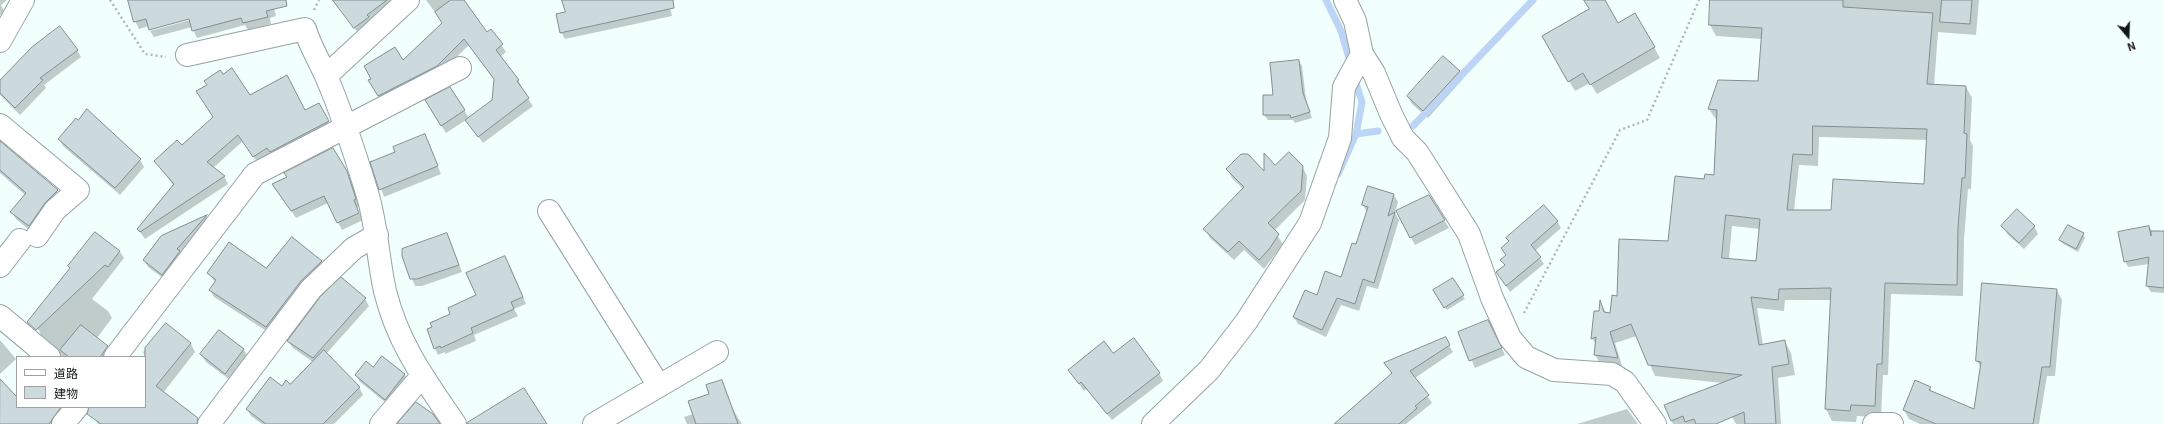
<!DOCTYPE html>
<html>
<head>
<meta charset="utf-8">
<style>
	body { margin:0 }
	#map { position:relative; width:2164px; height:424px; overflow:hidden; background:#f1fffd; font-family:Georgia,"Noto Sans JP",serif }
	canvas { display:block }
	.legend { position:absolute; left:16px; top:356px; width:130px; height:52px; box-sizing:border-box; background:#fff; border:1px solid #a0a2a2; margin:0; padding:5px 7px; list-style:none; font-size:12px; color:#111616 }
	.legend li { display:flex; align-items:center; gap:8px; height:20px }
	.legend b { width:20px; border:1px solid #a0a2a2 }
	.north { position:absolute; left:2108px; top:16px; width:40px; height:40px; -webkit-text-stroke:3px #fff; paint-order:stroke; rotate:161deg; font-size:11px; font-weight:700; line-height:16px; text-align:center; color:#111616 }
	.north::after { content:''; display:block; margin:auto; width:14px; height:18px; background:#111616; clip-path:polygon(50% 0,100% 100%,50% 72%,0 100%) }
</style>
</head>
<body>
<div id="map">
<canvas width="2164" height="424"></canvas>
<ul class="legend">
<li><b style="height:5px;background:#fff"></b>道路</li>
<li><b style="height:11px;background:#ccd9dd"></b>建物</li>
</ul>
<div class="north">N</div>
</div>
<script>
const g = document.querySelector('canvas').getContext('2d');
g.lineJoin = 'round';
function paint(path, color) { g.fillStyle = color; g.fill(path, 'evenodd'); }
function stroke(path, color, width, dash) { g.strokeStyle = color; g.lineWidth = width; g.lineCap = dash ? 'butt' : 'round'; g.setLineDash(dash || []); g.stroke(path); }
paint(new Path2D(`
	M0,0H7L1,5L5,12L0,15Z
	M129,0H272L276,16L270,18L271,24L248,30L245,25L197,38L192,27L154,37L150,31L194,19V17L150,29V30L149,26L139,29L135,21Z
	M343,0H400L359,34L342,11Z
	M426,0H460L487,33L491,30L506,52L500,57L518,80L522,87L521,88L533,106L483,143L466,120L446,133L430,108L450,88L469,118L493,100L495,81L469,45L440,73L383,103L373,88L372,79L403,61L443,23Z
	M565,0H668L672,16L565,39L561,32L566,12Z
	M1586,0H1604L1618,25L1635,14L1660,58L1597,94L1590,83L1575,91L1543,37L1591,9Z
	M1711,0H1979L1976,35L1938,32L1934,86L1966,87L1972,98L1970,140L1973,146L1971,189H1968L1964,239L1963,296L1891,294L1888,375H1883L1881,417L1857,416L1856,422L1832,421L1826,409L1832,300H1785L1784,311L1757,308L1763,345L1785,342L1791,353L1795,375L1778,378L1781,424H1736L1732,417L1708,424H1673L1665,406L1723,383L1655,376L1637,336L1615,343L1623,369L1602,366L1595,355L1596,345L1592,338L1601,303L1606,313L1611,314L1618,297L1669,242L1705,180L1714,176L1717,121L1709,109L1719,81L1759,83L1762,39L1716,36L1710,25ZM1819,137L1927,140L1925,185L1832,210L1794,211L1799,165L1818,166ZM1732,226L1760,229L1757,262L1729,259Z
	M77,50L81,57L44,85L46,88L20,115L0,95V81Z
	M1299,61L1302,66L1306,99L1312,118L1295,123L1293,120H1268L1264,115L1274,96Z
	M1459,72L1463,79L1428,118L1412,104L1408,97Z
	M222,75L250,96L305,111H323L332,129L258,163L243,141L213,168L224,176L228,184L145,239L138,229L174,186L155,161L182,146L214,117Z
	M88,111L140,160L144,167L120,195L63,146L59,139Z
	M424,135L441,174L384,197L372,162L397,153Z
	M0,143L57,191L61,198L33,233L16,219L12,212L25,195L0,173Z
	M1302,166L1307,176L1305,200L1274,231L1283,244L1264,269L1244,250L1234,260L1210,238L1205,229L1243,189L1232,178L1227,169L1265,174L1275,167Z
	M346,172L351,179L359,207L357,208L363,220L342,230L328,203L296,218L278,192Z
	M1394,195L1398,202L1395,213L1399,220L1378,289L1367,286L1359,311L1341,305L1326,337L1298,324L1294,317L1342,278L1357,246L1367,212L1363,205Z
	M1429,196L1449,228L1415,245L1397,212Z
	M207,216L211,223L167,281L148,267L144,260L162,237Z
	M1557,221L1561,228L1535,251L1544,264L1510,292L1501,278L1505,266L1502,260L1507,256L1502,248L1510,242L1507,238Z
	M2003,226H2034L2038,234L2024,249L2007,234Z
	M2149,227L2164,245V293L2151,292L2147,286L2149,264L2128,267L2125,261Z
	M96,233L120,252L124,258L92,299L108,311L112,318L97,338L107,346L111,353L108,357H63L42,338L39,330L34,327Z
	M447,234L462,272L422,286H415L403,256Z
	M2083,234L2085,238L2078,252L2062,243L2060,240Z
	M292,238L321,262L325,269L271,334L214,297L210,290L216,283L208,273L266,269Z
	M509,264L526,304L514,309L518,316L474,335L476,341L445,354V352L438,355L435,348L452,314L477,296Z
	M1452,279L1465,299L1447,310L1435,291Z
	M2057,290L2062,300L2055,376H2047L2039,424H1920L1909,419L1904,410L1930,388L1933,393L1974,410L1981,368L1977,361Z
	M365,299L369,306L326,354L359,387L363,395L334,424H262L251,416L247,409L282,387L291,385L313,362L293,348L288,341Z
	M166,324L191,344L195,352L163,393L197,419L200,424H98L95,419L105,407H145L146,358L143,352Z
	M1492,328L1505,355L1475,368L1459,333Z
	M219,332L244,350L248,357L230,380L206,362L201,355Z
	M1445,339L1453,352L1415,378L1432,403L1406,424H1343L1392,373L1390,370Z
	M0,340L16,359L0,374Z
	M1113,354L1159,373L1163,381L1112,420L1086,389L1084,391L1069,370Z
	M383,357L405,375L409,382L390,406L360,382L356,375L373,368Z
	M0,380L17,398V407H70L57,424H15L0,411Z
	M721,381L735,413L742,424H687L684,417L693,414Z
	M1627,409L1638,424H1577Z`), '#0003');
stroke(new Path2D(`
	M1326,0L1341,31L1351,65
	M1354,77L1362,102L1356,134
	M1413,126L1533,0
	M1338,174L1356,134L1378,131`), '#bcd4f5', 7);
const building = new Path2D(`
	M128,0H286L287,6L266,11L268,17L243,23L241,18L192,31L189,19L149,30L146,19L134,22Z
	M333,0H387L367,15L369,17L354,28Z
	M451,0H464L487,32L491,29L503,44L496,50L519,80L517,81L529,98L478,137L465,120L492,100L494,79L464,39L437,66L378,96L368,80L371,79L364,66L395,47L403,60L442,23L435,12Z
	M562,0H673L674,8L560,33L556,14L565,12Z
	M1584,0H1605L1618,23L1635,13L1655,47L1590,85L1583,73L1568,82L1542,36L1589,9Z
	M1710,0H1843V7L1933,13L1927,84L1966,86L1964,133L1967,134L1965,178H1962L1958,227L1957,285L1885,283L1882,364H1877L1875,406L1851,405L1850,411L1825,409L1831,288L1779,289L1778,300L1751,297L1759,345L1785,340L1789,364L1772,367L1776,424H1745L1744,412L1716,424H1696L1694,419L1685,422L1683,416L1671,421L1664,405L1742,375L1648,365L1631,324L1610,332L1618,358L1594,355L1596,337L1591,339L1594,311H1599L1600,300L1604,312L1610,313L1612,295L1617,296L1619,239L1668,241L1675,176L1704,179L1705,174L1714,175L1717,110L1708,109L1718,80L1758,81L1762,28L1709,25ZM1813,126L1927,129L1924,184L1833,179L1831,210H1787L1793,154L1812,155ZM1726,215L1760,219L1756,261L1722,258Z
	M1942,0H1972L1970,24L1940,22Z
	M60,26L78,50L40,78L43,80L15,108L0,93V80L32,47Z
	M1443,56L1460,71L1423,111L1407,96Z
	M1299,60L1303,93L1310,112L1291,118L1290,115H1263V95H1273L1270,63Z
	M232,68L250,95L287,75L305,110L319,103L329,121L270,152L267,148L253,157L238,135L207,162L225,176L140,232L137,229L174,184L154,161L177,140L182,145L213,117L196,91L207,85L204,81L220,70L223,74Z
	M450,87L465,110L441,126L425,100Z
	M87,109L141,159L115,188L58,139L76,118L78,120Z
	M425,134L438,166L379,190L370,162L395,152L393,147Z
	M0,141L58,190L45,203L29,226L10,212L26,193L0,170Z
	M333,148L347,171L356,199L354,200L359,213L337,223L324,196L291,211L272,184L287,177L284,173Z
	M1289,152L1303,166L1301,191L1268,223L1279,234L1270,248L1259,260L1239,241L1228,252L1203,229L1244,187L1226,169L1241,154H1248L1264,171V153L1275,165Z
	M1368,186L1394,194L1388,216L1395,212L1374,283L1363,279L1355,304L1337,298L1322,330L1293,317L1305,290L1317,295L1325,271L1341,277L1352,243L1356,244L1368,207L1362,205Z
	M1429,195L1445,220L1410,238L1396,211Z
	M1544,205L1558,221L1531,245L1541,257L1506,286L1496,272L1505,265L1500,260L1506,255L1501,248L1509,241L1506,238Z
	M2017,209L2035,226L2019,243L2001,226Z
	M207,215L177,249L180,251L162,275L143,260L161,236Z
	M2068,225L2084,233L2076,249L2059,240Z
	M2149,226L2151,236V231H2164V288L2146,286L2149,257L2124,262L2118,232Z
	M95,232L120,251L108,267L105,265L36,330L27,322L70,268L68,266Z
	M447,233L459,265L417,279H410L402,256V249Z
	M292,237L322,261L301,281L266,327L209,290L216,280L207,273L229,242L266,268Z
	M505,256L523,297L511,302L514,309L471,328L473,333L441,348L440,346L434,349L427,329L432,327L430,323L450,314L448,308L476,295L466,273Z
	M341,277L366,298L313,358L287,341L320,297Z
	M1453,278L1464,295L1444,308L1433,290Z
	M1982,283L2057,289L2050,367H2042L2033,424H1936L1903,410L1915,380L1931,387L1929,390L1974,409L1981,362L1976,361Z
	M1488,320L1502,348L1469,361L1458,332Z
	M166,323L191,343L156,386L198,418L197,424H101L87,414L89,407H145V348Z
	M81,325L108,346L100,357H69L60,350Z
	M219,330L244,349L225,374L200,354Z
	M1446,337L1450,345L1410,371L1429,395L1415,406L1417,408L1399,424H1334L1392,373L1384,363Z
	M1134,338L1160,373L1107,414L1081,382L1079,384L1068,370L1104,341L1113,353Z
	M324,350L360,387L323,424H266L246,409L270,377L282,386L286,380L290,384Z
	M382,356L405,374L385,400L355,375L366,361L373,367Z
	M0,379L17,397V407H61L49,424H0Z
	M722,380L738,424H696L688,401L709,394L706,385Z
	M524,388L547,424H467V423Z
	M416,402L433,414L440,424H397Z`);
paint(building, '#ccd9dd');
stroke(building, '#828e92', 1);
const street = new Path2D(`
	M1345,0L1355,21L1362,54L1374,73L1391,114L1403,138L1417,152L1469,234L1492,298L1510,338L1526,357L1554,370L1612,374L1625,382L1655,424
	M0,41L23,0
	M187,55L305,29C310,46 319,60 326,76C342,112 356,157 368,196C377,227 378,260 385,291C398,344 425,380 455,424
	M326,76L408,0
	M0,125L78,190L55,210L37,236
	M549,211L659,386
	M0,266L20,240
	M0,316L49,357
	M115,357L255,174L460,68
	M63,424L77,407
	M209,424L311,289L354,248L377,235
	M381,424L422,376
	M594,424L717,352
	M1153,424L1209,370L1246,322L1310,223L1340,138L1344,87L1362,54
	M1874,424H1892`);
stroke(street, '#96a3a2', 24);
stroke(new Path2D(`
	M110,0L145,54L166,57
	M314,10L319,0
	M1524,313L1620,130L1647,120L1699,0`), '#adb8b7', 2.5, [2, 3]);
stroke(street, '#fff', 22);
</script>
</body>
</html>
